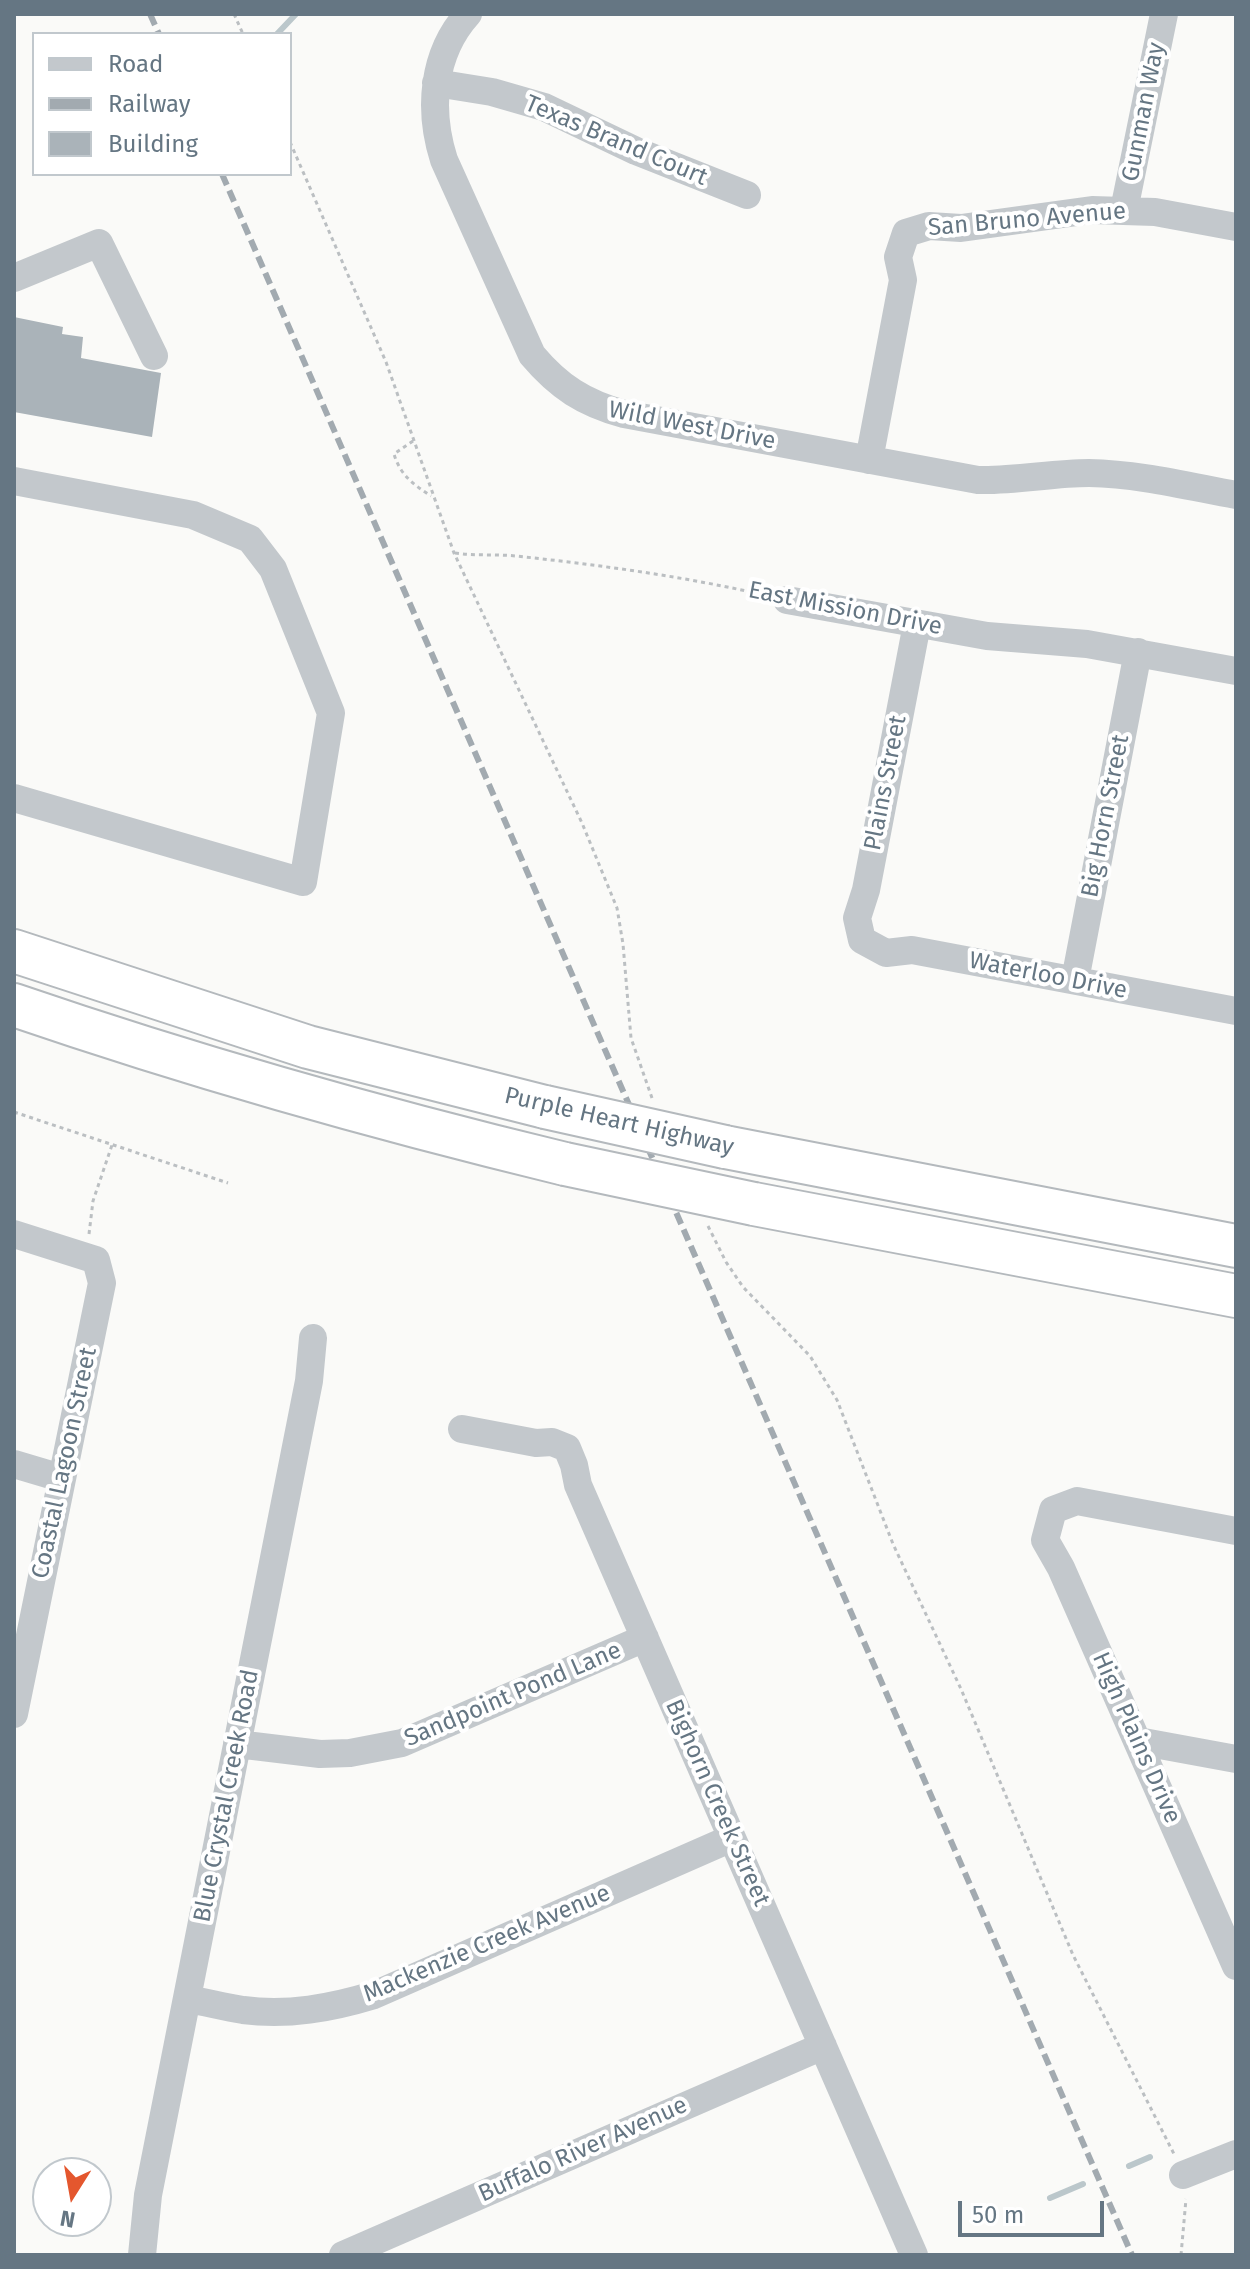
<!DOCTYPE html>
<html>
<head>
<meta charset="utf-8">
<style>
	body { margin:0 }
	#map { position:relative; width:1250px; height:2269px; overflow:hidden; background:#fafaf8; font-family:"Fira Sans",sans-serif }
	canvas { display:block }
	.frame { position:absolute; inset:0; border:16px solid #657683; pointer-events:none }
	.legend { position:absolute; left:32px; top:32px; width:260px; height:144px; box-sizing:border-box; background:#fff; border:2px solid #c1c8cd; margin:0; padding:10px 14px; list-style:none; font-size:24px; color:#657683 }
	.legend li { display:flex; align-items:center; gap:16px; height:40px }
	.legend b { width:40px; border:2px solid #c1c8cd }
	.north { position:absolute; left:32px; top:2157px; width:80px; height:80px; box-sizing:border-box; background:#fff; border:2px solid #c1c8cd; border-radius:50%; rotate:191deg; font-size:22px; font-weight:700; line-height:32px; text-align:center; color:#657683 }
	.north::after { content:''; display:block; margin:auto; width:28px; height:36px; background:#e4572e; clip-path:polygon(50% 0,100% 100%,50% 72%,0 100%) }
	.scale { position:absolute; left:958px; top:2201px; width:146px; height:36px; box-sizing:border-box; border:4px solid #657683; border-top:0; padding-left:10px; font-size:24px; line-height:28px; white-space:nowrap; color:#657683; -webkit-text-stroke:6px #fff; paint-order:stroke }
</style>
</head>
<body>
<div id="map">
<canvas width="1250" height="2269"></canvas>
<div class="frame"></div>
<ul class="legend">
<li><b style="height:10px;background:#c3c8cc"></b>Road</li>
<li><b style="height:10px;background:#a2aab0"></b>Railway</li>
<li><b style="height:22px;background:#aab3b9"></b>Building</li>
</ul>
<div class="north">N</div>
<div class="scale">50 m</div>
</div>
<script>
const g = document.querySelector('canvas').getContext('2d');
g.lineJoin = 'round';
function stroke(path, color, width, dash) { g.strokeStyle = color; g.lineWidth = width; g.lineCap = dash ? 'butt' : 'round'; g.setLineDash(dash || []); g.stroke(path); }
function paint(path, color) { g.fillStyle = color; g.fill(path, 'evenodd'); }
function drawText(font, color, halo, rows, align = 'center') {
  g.font = font + ' "Fira Sans",sans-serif'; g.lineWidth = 8; g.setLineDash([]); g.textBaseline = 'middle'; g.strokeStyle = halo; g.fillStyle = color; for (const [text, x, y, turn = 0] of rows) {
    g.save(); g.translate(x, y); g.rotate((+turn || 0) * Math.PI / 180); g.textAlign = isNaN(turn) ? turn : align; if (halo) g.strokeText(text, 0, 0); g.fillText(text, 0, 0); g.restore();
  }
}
stroke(new Path2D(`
	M277,34L296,14
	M1129,2166L1150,2157
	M1050,2198L1083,2184`), '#bbc7cb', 6);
paint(new Path2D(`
	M14,317L63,327L62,334L83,337L81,358L161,373L152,437L14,412Z`), '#aab3b9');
const highway = new Path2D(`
	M14,951L308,1047L545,1107
	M14,1005C195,1067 379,1119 565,1164
	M725,1147L1236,1246
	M754,1204L1236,1296`);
stroke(highway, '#b4b9bd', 46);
stroke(new Path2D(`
	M234,14L243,34
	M290,142L386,362L454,553L582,823L617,908L623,944L631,1038L652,1098
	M413,441L394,454C400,475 414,485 431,496
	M455,553C475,556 496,554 516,556C599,565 682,576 764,595
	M14,1112L228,1183
	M708,1226L726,1262L743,1287L810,1356L837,1400L893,1544L961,1689L1073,1955L1174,2154
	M89,1234L93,1201L112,1145
	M1181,2255L1186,2199`), '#bbbfc2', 3, [4, 4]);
stroke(new Path2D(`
	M468,14C432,54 428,110 444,160L532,355C559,387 584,403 624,414L978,480C1016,481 1052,473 1089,473C1139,474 1187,486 1236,495
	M436,83L492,92L544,107L636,151L747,195
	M1124,210L1164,14
	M14,278L99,243L154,356
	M869,460L903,280L898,257L906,233L929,226L961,228L1092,210L1155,212L1236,227
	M14,481L193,515L250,539L273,569L331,713L303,882L14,798
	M787,600L987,636L1087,644L1236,671
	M917,624L866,890L857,918L862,940L886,953L912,950L1236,1011
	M1075,980L1138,652
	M14,1234L96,1260L102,1283L14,1714
	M462,1429L536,1443L552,1442L567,1448L574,1465L578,1485L914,2255
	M14,1464L61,1478
	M1236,1531L1077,1501L1053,1510L1045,1540L1061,1568L1236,1966
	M1138,1741L1236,1759
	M237,1744L320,1754L350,1753L402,1743L645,1638
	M187,1999C205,2002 224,2007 243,2010C288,2016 331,2008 374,1995L732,1838
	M1183,2175L1236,2154
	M142,2255L148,2195L309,1381L313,1338
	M343,2255L823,2046`), '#c3c8cc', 28);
stroke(highway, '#fff', 42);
stroke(new Path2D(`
	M150,14L159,34
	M222,174L1132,2255`), '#a2aab0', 6, [12, 6]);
const highwayBridge = new Path2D(`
	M545,1107L725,1147
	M565,1164L754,1204`);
stroke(highwayBridge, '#b4b9bd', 46, []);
stroke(highwayBridge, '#fff', 42);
drawText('24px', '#657683', '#fff', [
	["Gunman Way",1144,112,-79],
	["Texas Brand Court",616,141,23],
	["San Bruno Avenue",1027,220,-5],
	["Wild West Drive",692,426,11],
	["East Mission Drive",845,609,11],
	["Plains Street",886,783,-79],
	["Big Horn Street",1106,816,-79],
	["Waterloo Drive",1048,976,11],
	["Purple Heart Highway",619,1122,13],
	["Coastal Lagoon Street",65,1463,-78],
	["Sandpoint Pond Lane",513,1695,-23],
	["High Plains Drive",1136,1738,66],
	["Blue Crystal Creek Road",227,1796,-79],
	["Bighorn Creek Street",717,1803,66],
	["Mackenzie Creek Avenue",487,1944,-23],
	["Buffalo River Avenue",583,2150,-24]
]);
</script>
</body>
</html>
